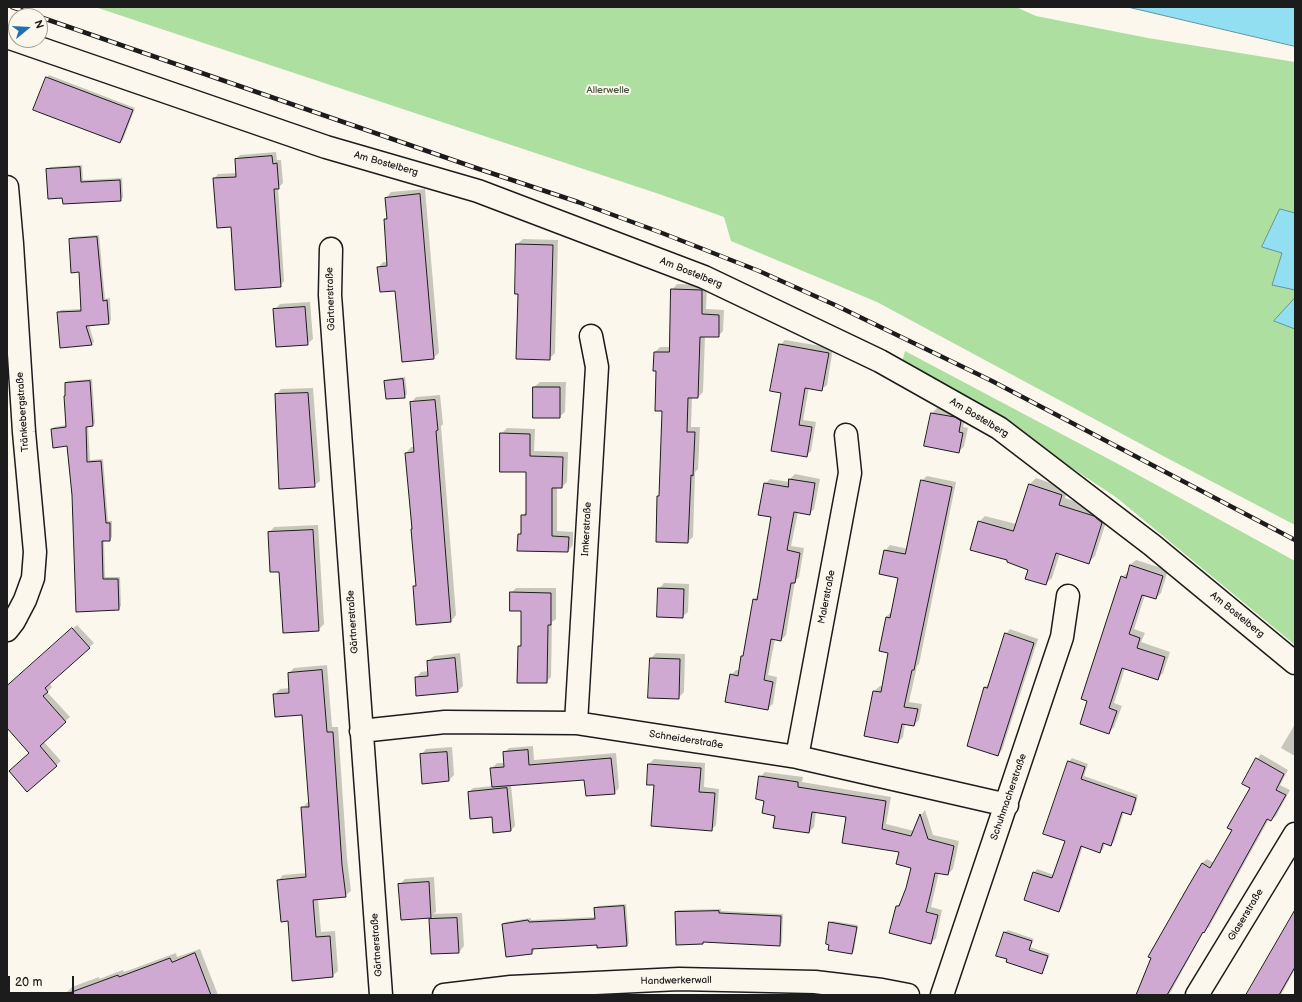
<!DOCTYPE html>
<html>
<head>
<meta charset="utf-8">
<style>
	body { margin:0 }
	#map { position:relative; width:1302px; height:1002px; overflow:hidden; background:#fbf7ec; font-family:"Balsamiq Sans",sans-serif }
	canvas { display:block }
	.frame { position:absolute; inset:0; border:8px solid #1c1c1c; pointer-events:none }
	.north { position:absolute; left:8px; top:8px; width:40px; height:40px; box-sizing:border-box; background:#fbf7ec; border:1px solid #a29f99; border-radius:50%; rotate:72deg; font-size:11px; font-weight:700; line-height:16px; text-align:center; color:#1c1c1c }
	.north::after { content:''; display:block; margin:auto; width:14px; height:18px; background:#1f6fb2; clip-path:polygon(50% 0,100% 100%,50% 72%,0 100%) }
	.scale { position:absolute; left:8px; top:976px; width:66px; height:18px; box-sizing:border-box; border:2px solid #1c1c1c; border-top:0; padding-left:5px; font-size:12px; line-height:14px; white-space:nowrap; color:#1c1c1c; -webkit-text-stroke:3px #fbf7ec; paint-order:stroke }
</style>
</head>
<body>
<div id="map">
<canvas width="1302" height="1002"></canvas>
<div class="frame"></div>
<div class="north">N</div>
<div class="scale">20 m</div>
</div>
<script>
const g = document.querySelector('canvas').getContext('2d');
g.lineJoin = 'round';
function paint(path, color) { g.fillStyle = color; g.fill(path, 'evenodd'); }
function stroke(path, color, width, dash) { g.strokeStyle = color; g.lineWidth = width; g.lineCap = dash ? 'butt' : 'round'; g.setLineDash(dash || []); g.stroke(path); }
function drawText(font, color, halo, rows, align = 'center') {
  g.font = font + ' "Balsamiq Sans",sans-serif'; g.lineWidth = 4; g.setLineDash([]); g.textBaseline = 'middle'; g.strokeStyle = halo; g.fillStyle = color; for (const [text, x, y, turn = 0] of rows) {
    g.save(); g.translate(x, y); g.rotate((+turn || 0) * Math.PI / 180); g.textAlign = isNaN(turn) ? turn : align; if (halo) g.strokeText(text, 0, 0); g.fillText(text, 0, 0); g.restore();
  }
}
paint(new Path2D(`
	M95,7H1016L1036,16L1148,38L1295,62V213L1280,209L1262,247L1282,253L1272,285L1295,290V298L1274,321L1295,329V525L1165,457L877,302L731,241L724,217L659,194Z
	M905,351L1120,465L1295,561V645L1117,498L990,413L902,362Z`), '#addfa0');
const water = new Path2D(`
	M1128,7H1295V46Z
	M1280,209L1295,213V290L1272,285L1282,253L1262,247Z
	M1295,298V329L1274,321Z`);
paint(water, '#91dff1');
stroke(water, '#62919c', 1);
paint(new Path2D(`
	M49,75L135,108L123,140L120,142L47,78Z
	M276,152L277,160H281L283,183L278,188L284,281L280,286L232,226L214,179L218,174L237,173L236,159L240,155Z
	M82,165L83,180L122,178L123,197L120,200L63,196L47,170L50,167Z
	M425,189L439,353L433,358L396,289L378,268L383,262H387L385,220L388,217L386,198L391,192Z
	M99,235L105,299L110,298L111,320L109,323L89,325L94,342L92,344L61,347L58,313L61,310L82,309L80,271L70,240L72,237Z
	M523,239L558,240L555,353L549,359L519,293L517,244Z
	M677,284L707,285L706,309L724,310L723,331L718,336H705L703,392L698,397H692L691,427H700L698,469L695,472L693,537L687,542L660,495L663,410L655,352L660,347H670L672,290Z
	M310,302L313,339L307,344L274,310L280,304Z
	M785,340L833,348L827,385L822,389L809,387L803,420L816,422L811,451L806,456L782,392L780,345Z
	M405,377L407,394L404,397L385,381L388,379Z
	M92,379L95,423L93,425H88L90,460L103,459L108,521H112V537L110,540H104L105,577H120L121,606L118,609L77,611L73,495L68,445L52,429L54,427L67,425L66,383L68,381Z
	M540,382H566L565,412L559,417L534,387Z
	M313,388L320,481L314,486L276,395L281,389Z
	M440,395L443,424L441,426L456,615L451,621L414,587L417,584L413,528L406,453L411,447H415L411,403L416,397Z
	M937,408L961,412L966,415L963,427L968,428L964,446L959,452L932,413Z
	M507,428L535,429L534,451L568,452L567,482L562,487H557V531L573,532V545L568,551L519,535L522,531V516L527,511V471L501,434Z
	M795,474L820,479L814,509L809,514L798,512L791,546L804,548L799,577L795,581L786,635L781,640L775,639L768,675L777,677L773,704L768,708L731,675L736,670H740L742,657L745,654L754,600L759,594L772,516L765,484L770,479L789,482L790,479Z
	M927,476L956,482L919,664L917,666L909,702L922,704L919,720L914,725L905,724L903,737L898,742L865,736L874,691L880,686H883L890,652L886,617L892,611L899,577L885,551L890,545L908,549L921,481Z
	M1036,478L1068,489L1065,498L1100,510L1108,516L1095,556L1089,562L1060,553L1052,578L1045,584L1029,569L1009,560L979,522L985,516L1016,524L1030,484Z
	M318,525L324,624L318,630L280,571L269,533L274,527Z
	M1136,560L1168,570L1161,593L1156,598L1145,595L1134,629L1145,633L1141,642L1170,652L1163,673L1158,679L1125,668L1114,703L1122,706L1114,727L1109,732L1081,723L1122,577L1128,572L1130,565Z
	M664,583L689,584L688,612L682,617L659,589Z
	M516,588H556V619L552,622L551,677L546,682L519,646L522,644V610L511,593Z
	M77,625L94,643L49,683L52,687L47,692L70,717L43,741L61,761L27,791L30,753L7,727V686Z
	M1010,629L1038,639L1002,750L998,755L968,745L985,687L990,682L1006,634Z
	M460,653L463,686L458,691L416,678L421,672L429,671L428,661L434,656Z
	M656,653L685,654L684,692L678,698L651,658Z
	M327,665L332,727H338L347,859L351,891L345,896L318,898L321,932L335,931L338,971L332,976L288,920L278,881L283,875L306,873L302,808L308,802H310L302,714L274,695L280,689L290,688L289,673L294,668Z
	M1295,724V756L1281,748Z
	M533,746L534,760L616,753L619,788L614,793L585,779L511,785L515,826L511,830L494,832L493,815L469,792L473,788L493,786L491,769L497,763H505L504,753L509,748Z
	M452,747L454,775L449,780L421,755L426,749Z
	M1261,754L1288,770L1280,785L1290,790L1276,816L1271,820L1269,819L1209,927L1204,931L1169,995H1135L1202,863L1207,859L1214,863L1233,829L1251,787L1257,759Z
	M1072,758L1088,764L1084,776L1138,795L1134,811L1130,814L1124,812L1114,842L1111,845L1105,843L1103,849L1100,852L1083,846L1062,908L1059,911L1034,873L1037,869L1054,875L1066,840L1069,762Z
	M654,759L705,763L704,787L719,789L716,825L711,830L655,784L649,764Z
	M765,772L803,777L802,782L891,797L886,824L914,831L921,815L925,810L933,835L959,841L953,869L948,874L939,872L931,907L942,910L936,938L931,943L897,906L902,901L907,888L912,867L900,851L847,816L816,811L814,827L809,832L774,827L776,815L765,800L760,777Z
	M434,877L436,912L433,914L462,913L464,946L459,952L430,920L433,917L402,919L400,884L405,879Z
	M626,904L629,943L627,945L598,944L534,948V951L532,953L507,956L503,924L505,922L531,918V920L596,917L595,909L598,906Z
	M721,909V911L783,914L782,943L779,945L704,941L702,943L676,912L678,910Z
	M1295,912V969L1281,995H1247Z
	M832,921L858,925L854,951L852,953L830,923Z
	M1008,930L1034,939L1030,947L1050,954L1044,970L1042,973L998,955L1005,932Z
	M200,949L218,995H68L67,992L72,987L99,977V979L123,970L124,972L176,953L177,957Z`), '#0003');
const building = new Path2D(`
	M46,77L133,110L120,143L33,110Z
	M272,156L273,164L277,163L278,177L279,189H274L281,287L235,290L231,227L217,228L213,178L236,177L235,159Z
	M80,167L81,182L120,180L121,201L63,204L62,198L48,199L46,169Z
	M420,194L434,359L402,362L395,291L380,292L377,267L387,266L384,219H387L385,198Z
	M97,237L103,301L107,300L109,324L86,326L92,345L60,348L57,312L81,311L79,272L71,273L69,239Z
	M516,244L553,245L550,360L516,359L518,294H515Z
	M671,289L702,290V314L719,315V337H700L698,398H688L687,432H695L693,476L691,475L688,543L656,542L657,496H659L662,411H655L656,371H653L654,352H669Z
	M305,307L308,345L276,347L273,309Z
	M779,344L829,353L822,391L805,388L799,425L812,427L807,457L771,451L781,393L770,391Z
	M403,379L405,398L386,399L384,381Z
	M90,381L93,426L86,427L87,462L101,461L106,523H110V541H102L103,579H118L119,610L76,612L72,495L67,446L53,448L51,429L66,427L64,396H65V383Z
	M533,387H560V418H533Z
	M308,393L315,487L279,489L275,394Z
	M435,400L438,430L436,431L451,622L416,625L413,586H416L411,529H412L405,453L414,452L410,402Z
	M931,413L955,417L961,421L959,432L963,433L959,453L924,446Z
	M500,433L530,434V456L563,457L562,488H552V536L569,537L568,552L517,551L518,534H521V515H526V472H500Z
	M789,479L815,483L810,515L794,512L787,550L800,553L795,583H791L781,641L771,639L764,680L773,682L768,710L725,702L730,674L738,676L741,656H743L753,599L757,600L771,517L758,515L764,483L788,487Z
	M921,480L952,487L914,670H912L904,707L918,709L914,726L902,724L898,743L864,736L873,691L881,692L888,653L879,651L886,617L890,618L898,578L879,574L884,550L905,554Z
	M1029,484L1062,495L1059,505L1094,516L1102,523L1089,564L1056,553L1046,585L1025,579L1028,570L1007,562V560L970,550L978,521L1013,531Z
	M313,530L319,631L283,633L279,572H270L268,532Z
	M1130,565L1163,576L1156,599L1142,595L1129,634L1140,638L1137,648L1165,657L1158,680L1122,668L1109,708L1117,711L1109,734L1080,724L1087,701L1081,699L1121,576L1126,578Z
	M658,588L684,589L683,618L657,617Z
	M510,592L551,593V625H548L547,683H517L518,646H521V611H510Z
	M72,628L90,648L45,688L48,692L43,696L66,722L40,746L57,766L27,792L9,771L29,753L7,728V686Z
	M1005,633L1034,643L998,756L967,746L984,687L987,688Z
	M455,658L458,692L416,696L415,677L428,676L427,661Z
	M650,658L680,659L679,699L648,698Z
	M322,670L327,732H333L342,865L346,897L313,900L316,937L330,936L333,977L292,981L288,921L281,922L277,880L306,877L301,807H309L302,715L275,717L273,694L289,693L288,673Z
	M528,750L529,765L611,758L615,794L586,796L584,780L492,787L490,768L504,767L503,752Z
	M447,752L449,781L422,784L420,754Z
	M1256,758L1284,774L1276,790L1286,795L1271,821L1267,819L1204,933L1203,932L1167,995H1136L1151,958L1148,957L1149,955L1189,885L1202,863L1210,868L1232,830L1227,828L1250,788L1242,784Z
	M1068,761L1085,767L1081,779L1136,798L1131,815L1122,812L1111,846L1103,843L1100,853L1081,846L1059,912L1024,900L1033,872L1052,878L1065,841L1043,834Z
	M648,764L701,768L699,792L715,793L712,831L651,826L654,785H647Z
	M759,776L798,782V787L886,801L882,829L911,836L920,814L928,839L954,846L948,875L935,873L931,892L926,912L938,915L931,944L889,933L896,906H899L906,888L911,868L896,864L899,852L842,843L846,817L812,812L809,833L773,828L775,816L762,813L764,801L756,799Z
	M507,788L511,831L493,833L492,817L470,819L468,792Z
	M429,882L431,918L401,920L398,884Z
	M624,906L627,946L597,948V945L532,949V954L506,957L502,924L528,920L529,922L595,919L594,908Z
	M1295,910V967L1279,995H1246Z
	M719,911V913L781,916L780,946L703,942V944L676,945L675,912Z
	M457,918L459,953L431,954L429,919Z
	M829,922L857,927L852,954L828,950L829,945L826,944Z
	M1004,932L1032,941L1029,950L1048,956L1042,974L1006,962L1007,959L996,956Z
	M195,953L211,995H70L69,993L118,975L119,977L170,958L172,962Z`);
paint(building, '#cfa9d1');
stroke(building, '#1c1c1c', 1);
const minor = new Path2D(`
	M7,37L326,147L478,191L704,277L880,361L999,428L1152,545L1295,663
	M7,187L12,244L24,432L35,552L33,578L25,600L14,621L7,630
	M331,249L330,295L381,995
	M576,723L597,367L591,336
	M361,731L445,722L576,723L797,757L1007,805
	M797,757L850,473L846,435
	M444,995L511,987L679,979L815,982L882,990L908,995
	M942,995L1062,637L1068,596
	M1197,995L1295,834`);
stroke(minor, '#1c1c1c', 25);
stroke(minor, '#fbf7ec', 22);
const rail = new Path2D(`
	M12,7L38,16
	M40,17L479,169L578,202L662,233L759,271L835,305L992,381L1295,540`);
stroke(rail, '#1c1c1c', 4.5);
stroke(rail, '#fbf7ec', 3, [9]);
drawText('10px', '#485644', '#fbf7ec', [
	["Allerwelle",608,90]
]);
drawText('10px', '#1c1c1c', '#fbf7ec', [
	["Am Bostelberg",386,164,16],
	["Am Bostelberg",691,273,22],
	["Gärtnerstraße",331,299,-92],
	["Tränkebergstraße",23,412,-94],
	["Am Bostelberg",979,418,31],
	["Imkerstraße",587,529,-87],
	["Malerstraße",827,597,-79],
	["Am Bostelberg",1237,615,39],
	["Gärtnerstraße",353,622,-94],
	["Schneiderstraße",686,740,9],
	["Schuhmacherstraße",1009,797,-71],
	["Glaserstraße",1246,915,-59],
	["Gärtnerstraße",377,945,-94],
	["Handwerkerwall",676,981,-1]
]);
</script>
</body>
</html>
